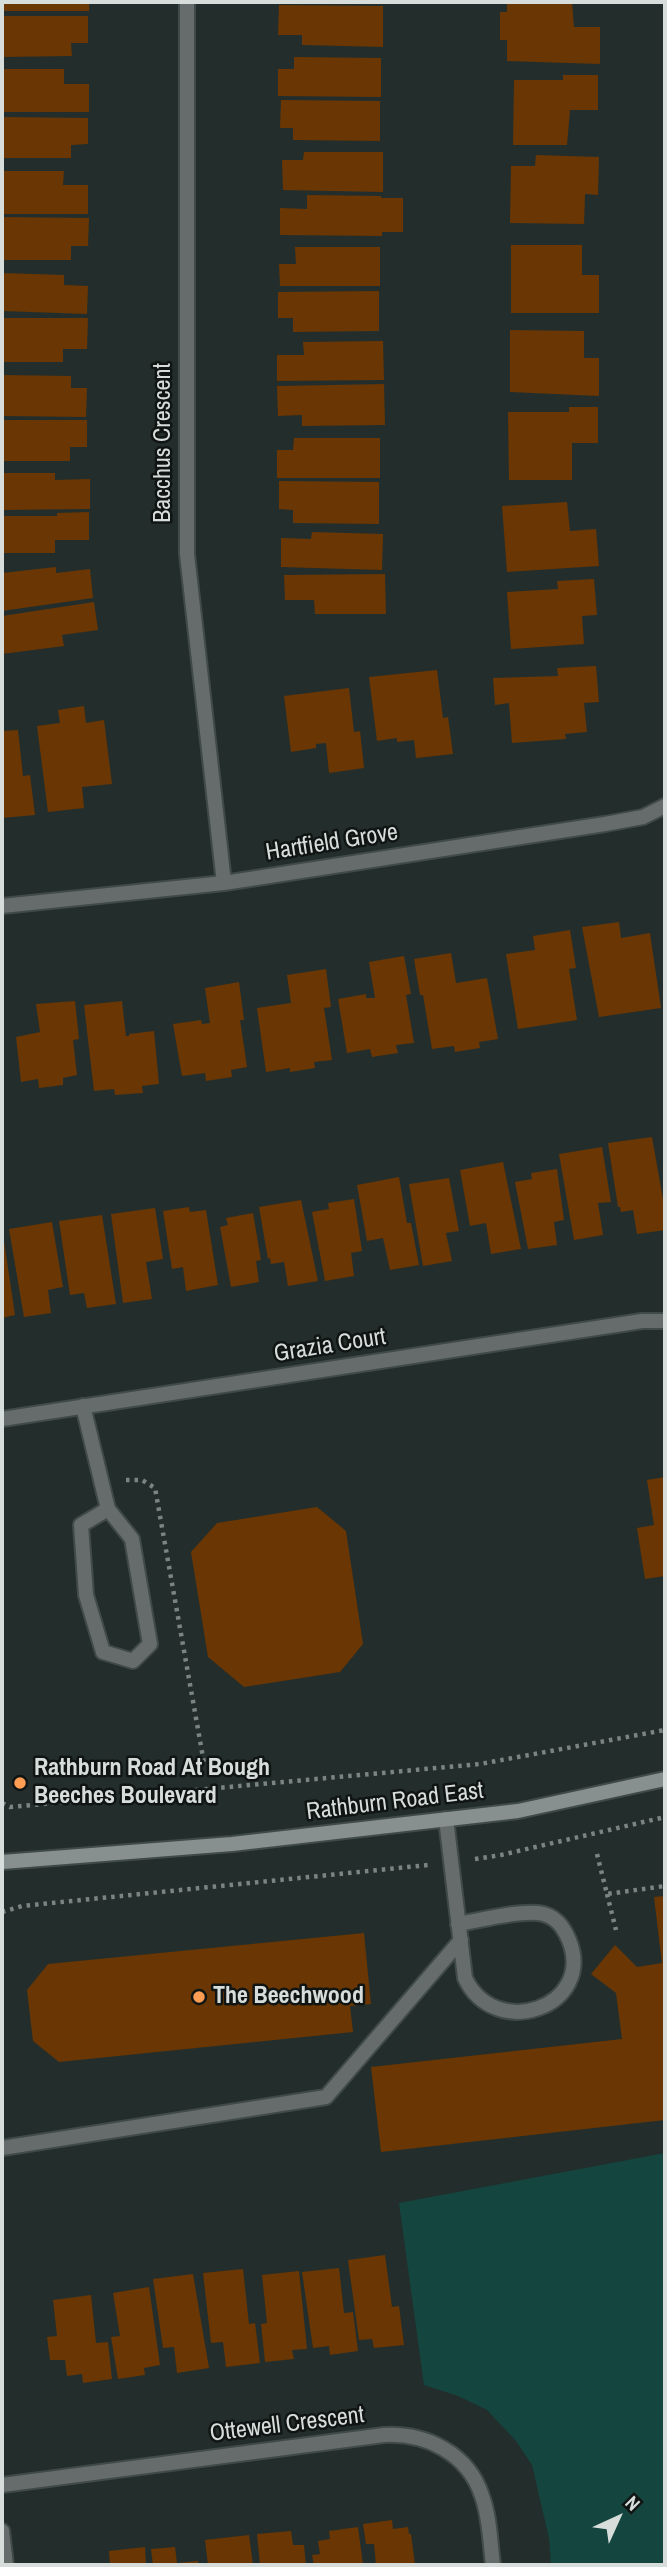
<!DOCTYPE html>
<html>
<head>
<meta charset="utf-8">
<style>
	body { margin:0 }
	#map { position:relative; width:667px; height:2567px; overflow:hidden; background:#232e2c; font-family:"Archivo Narrow",sans-serif }
	canvas { display:block }
	.frame { position:absolute; inset:0; border:4px solid #d6dddb; pointer-events:none }
	.north { position:absolute; left:583px; top:2483px; width:70px; height:70px; -webkit-text-stroke:5px #101514; paint-order:stroke; rotate:45deg; font-size:19px; font-weight:700; line-height:28px; text-align:center; color:#d6dddb }
	.north::after { content:''; display:block; margin:auto; width:24px; height:32px; background:#d6dddb; clip-path:polygon(50% 0,100% 100%,50% 72%,0 100%) }
</style>
</head>
<body>
<div id="map">
<canvas width="667" height="2567"></canvas>
<div class="frame"></div>
<div class="north">N</div>
</div>
<script>
const g = document.querySelector('canvas').getContext('2d');
g.lineJoin = 'round';
function paint(path, color) { g.fillStyle = color; g.fill(path, 'evenodd'); }
function stroke(path, color, width, dash) { g.strokeStyle = color; g.lineWidth = width; g.lineCap = dash ? 'butt' : 'round'; g.setLineDash(dash || []); g.stroke(path); }
function drawText(font, color, halo, rows, align = 'center') {
  g.font = font + ' "Archivo Narrow",sans-serif'; g.lineWidth = 5; g.setLineDash([]); g.textBaseline = 'middle'; g.strokeStyle = halo; g.fillStyle = color; for (const [text, x, y, turn = 0] of rows) {
    g.save(); g.translate(x, y); g.rotate((+turn || 0) * Math.PI / 180); g.textAlign = isNaN(turn) ? turn : align; if (halo) g.strokeText(text, 0, 0); g.fillText(text, 0, 0); g.restore();
  }
}
paint(new Path2D(`
	M665,2153V2565H551L549,2538L532,2465L516,2441L487,2410L458,2396L424,2385L399,2203Z`), '#14453f');
paint(new Path2D(`
	M2,2H89V11H2Z
	M507,2H572L574,27H600V64L507,61V40H500V12H507Z
	M279,5L383,6V47L302,45V35H278Z
	M2,16H88V43H71L72,56L2,57Z
	M294,57L381,58V97L278,96V69H294Z
	M2,69H64V84H89V112H2Z
	M563,75H598V110H570L567,145H513L514,80H563Z
	M281,100L380,101V141L293,140V128H280Z
	M2,117L88,118V144L71,145V158H2Z
	M304,152H383V192L283,190L282,160H303Z
	M536,155L599,157L598,195L585,194L584,224L510,223L511,166H535Z
	M2,171H64L63,185H88V214H2Z
	M307,195L381,196V198H403V232H382V236L280,235V208L307,209Z
	M2,217L89,218L88,246H71V260H2Z
	M511,245H582V275H599V313H511Z
	M295,247H380V286H280L279,264H296Z
	M2,273L64,275V285L88,286L87,314L2,311Z
	M379,291V331L293,332V318H278V292Z
	M2,318H88L87,349H63V362H2Z
	M510,330L584,331V358H599V396L510,392Z
	M383,341L384,380L277,381V355H304L303,342Z
	M2,375L71,376V388H87L86,417L2,416Z
	M384,384L385,425L302,426V415L278,416L277,386Z
	M569,407H598V443H572V480H509L508,412H569Z
	M2,420H87V447H70V461H2Z
	M294,438H380V478H277V450H293Z
	M2,473H55V480L90,479V509L2,510Z
	M279,481L379,482V524L293,523V510L279,509Z
	M567,502L570,531L596,529L599,566L507,572L502,506Z
	M89,512V540H55V553H2V516H57V513Z
	M312,532L383,534L382,570L281,567V538L311,539Z
	M56,567V573L90,569L93,598L2,611V573Z
	M385,574L386,614H315L314,600H285L284,575Z
	M594,579L597,615L582,616L584,644L511,649L507,592L558,589L557,581Z
	M94,602L98,630L62,635L64,646L2,654V616Z
	M596,666L599,702L584,703L587,732L565,734L566,739L512,743L509,703L495,705L493,678L558,676L557,668Z
	M437,670L443,718L448,717L453,754L416,758L414,740L397,742V738L377,741L369,677Z
	M349,688L354,732L360,731L364,768L329,773L326,743L316,744V748L291,752L284,696Z
	M84,706L86,723L104,720L112,784L82,787L84,808L48,812L37,726L60,723L58,710Z
	M18,730L23,776L30,775L35,815L2,818V731Z
	M619,922L621,938L650,933L661,1008L599,1017L582,927Z
	M570,930L576,968L569,969L577,1020L518,1029L506,954L535,950L533,936Z
	M451,953L456,983L487,978L498,1039L479,1042L480,1048L455,1052L454,1046L432,1049L423,995H420L414,959Z
	M404,956L411,994L406,995L414,1043L396,1045L398,1053L372,1057L370,1049L347,1053L338,999L366,994V998H375L369,962Z
	M326,969L331,1007L324,1008L332,1060L314,1062L315,1068L290,1072V1068L266,1072L257,1008L291,1003L287,975Z
	M239,982L244,1020H240L247,1067L231,1070L232,1077L206,1081L205,1073L182,1076L173,1024L201,1020L202,1024L210,1023L205,988Z
	M75,1001L79,1039L73,1040L77,1075L63,1078V1085L39,1088L38,1079L21,1082L16,1037L40,1032L36,1004Z
	M122,1001L126,1036H129V1034L154,1031L159,1084L142,1086L143,1093L115,1095L114,1089L94,1091L84,1005Z
	M652,1137L665,1211V1230L637,1234L633,1210L621,1212L620,1207H618L608,1143Z
	M602,1147L611,1202L598,1203L603,1235L574,1240L559,1154Z
	M503,1162L521,1249L491,1254L486,1223L470,1226L460,1170Z
	M557,1169L564,1220L554,1222L557,1245L528,1249L515,1182L532,1179L531,1173Z
	M399,1177L407,1223H411L419,1265L390,1270L383,1238L367,1241L357,1185Z
	M449,1178L459,1231L446,1233L452,1261L423,1266L409,1184Z
	M354,1199L362,1251L351,1253L354,1276L325,1281L312,1212L329,1209L328,1203Z
	M301,1200L318,1281L288,1286L284,1262L271,1264L270,1258L268,1259L259,1207Z
	M189,1207L190,1212L206,1210L218,1285L186,1291L183,1267L172,1269L163,1211Z
	M155,1208L163,1259L146,1262L152,1299L123,1303L111,1214Z
	M253,1213L261,1260L256,1261L259,1282L231,1287L220,1227L228,1225L226,1218Z
	M102,1215L116,1304L87,1308L84,1293L70,1295L59,1221Z
	M52,1222L63,1287L48,1290L51,1313L24,1317L9,1229Z
	M4,1241L15,1315L2,1318V1242Z
	M665,1477V1576L645,1579L637,1528L654,1525L647,1480Z
	M317,1507L346,1531L363,1644L340,1672L244,1687L208,1657L191,1552L217,1523Z
	M665,1896V2120L381,2152L371,2067L622,2039L616,1993L591,1974L615,1945L637,1967L662,1963L654,1897Z
	M364,1933L371,2004L350,2006L353,2032L59,2062L33,2041L27,1990L48,1964Z
	M385,2255L392,2307L399,2306L404,2345L374,2348L372,2339L359,2340L348,2260Z
	M339,2268L344,2313L353,2312L358,2351L330,2355L329,2346L313,2348L302,2272Z
	M243,2269L249,2324L255,2323L260,2363L226,2367L223,2342L211,2343L203,2273Z
	M299,2271L307,2349L292,2350L294,2359L265,2362L261,2324L267,2323L262,2275Z
	M193,2274L209,2368L177,2373L174,2347L163,2348L153,2279Z
	M149,2287L160,2365L144,2368L145,2375L118,2379L111,2337L120,2336L113,2293Z
	M91,2295L96,2343L108,2342L112,2379L83,2383L82,2374L67,2376L65,2360H50L47,2337L57,2336L53,2300Z
	M392,2520L393,2529L408,2527L409,2534H411L415,2565H376L374,2544H366L363,2524Z
	M358,2527L363,2565H314L312,2555L320,2554L318,2541L330,2539L329,2531Z
	M291,2531L293,2545H304L306,2565H260L257,2534Z
	M249,2535L253,2565H208L205,2540Z
	M145,2547L146,2565H110L109,2551Z
	M175,2547L177,2563L198,2561V2565H153L151,2549Z`), '#6a3603');
const lane = new Path2D(`
	M83,1406L108,1509L132,1539L150,1644L133,1661L103,1652L86,1595L81,1525L108,1509
	M446,1819C452,1872 459,1925 465,1978C495,2042 596,2007 569,1940C563,1926 555,1915 538,1913C515,1911 482,1920 458,1924
	M2,2148L326,2097L461,1940`);
const street = new Path2D(`
	M187,2V554L224,883
	M2,906L224,883L605,824L643,817L665,806
	M2,1419L642,1321H665
	M2,2485L384,2435C426,2433 468,2453 482,2496C490,2518 490,2542 493,2565
	M2,2531L6,2565`);
const secondary = new Path2D(`
	M2,1862L232,1844L518,1811L665,1779`);
stroke(lane, '#404a48', 18);
stroke(street, '#404a48', 18);
stroke(secondary, '#404a48', 18);
stroke(new Path2D(`
	M126,1480H142L155,1488L204,1763
	M2,1803L10,1807L480,1764L665,1730
	M597,1854L607,1894L665,1886
	M475,1859L501,1855L665,1817
	M607,1894L616,1930
	M2,1912L22,1906L428,1865`), '#7b8482', 4.5, [3.5, 5]);
stroke(lane, '#666c6b', 14);
stroke(street, '#666c6b', 14);
stroke(secondary, '#87908f', 14);
for (const [x, y, r, color] of [
	[20,1783,7,"#fc9d53"],
	[199,1997,7,"#fc9d53"]
]) { const dot = new Path2D(); dot.arc(x, y, r, 0, 2 * Math.PI); g.fillStyle = color; g.fill(dot); stroke(dot, '#101514', 2.5); }
drawText('24px', '#d6dddb', '#101514', [
	["Bacchus Crescent",164,443,-90],
	["Hartfield Grove",332,843,-9],
	["Grazia Court",330,1346,-9],
	["Rathburn Road East",395,1802,-7],
	["Ottewell Crescent",287,2425,-7]
]);
drawText('bold 24px', '#d6dddb', '#101514', [
	["Rathburn Road At Bough",34,1769],
	["Beeches Boulevard",34,1797],
	["The Beechwood",213,1997]
], 'left');
</script>
</body>
</html>
